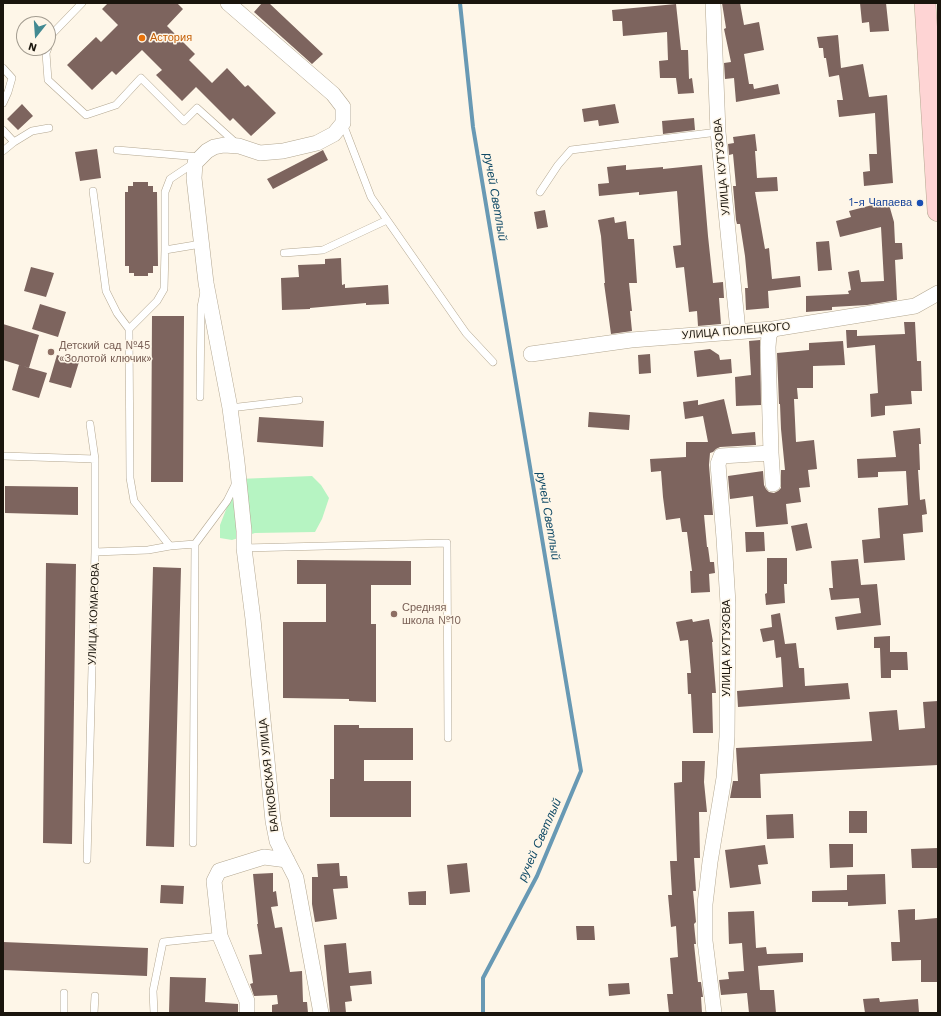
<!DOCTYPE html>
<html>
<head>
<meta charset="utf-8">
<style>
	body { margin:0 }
	#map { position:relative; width:941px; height:1016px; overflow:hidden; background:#fef6e8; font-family:"Work Sans",sans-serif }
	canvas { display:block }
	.frame { position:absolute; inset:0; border:4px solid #1a150d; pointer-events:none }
	.north { position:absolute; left:16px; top:16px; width:40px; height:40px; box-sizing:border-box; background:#fef6e8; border:1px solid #a39c90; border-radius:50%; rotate:197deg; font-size:11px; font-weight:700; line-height:16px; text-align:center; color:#1a150d }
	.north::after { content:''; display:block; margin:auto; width:14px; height:18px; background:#438a92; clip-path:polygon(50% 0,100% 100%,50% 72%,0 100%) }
</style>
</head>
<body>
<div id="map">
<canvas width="941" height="1016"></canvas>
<div class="frame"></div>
<div class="north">N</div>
</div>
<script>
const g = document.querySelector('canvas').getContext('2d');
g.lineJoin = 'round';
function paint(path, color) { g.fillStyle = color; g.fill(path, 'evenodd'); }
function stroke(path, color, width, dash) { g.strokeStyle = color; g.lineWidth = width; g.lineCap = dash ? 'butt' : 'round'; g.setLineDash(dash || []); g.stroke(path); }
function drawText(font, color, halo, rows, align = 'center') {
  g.font = font + ' "Work Sans",sans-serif'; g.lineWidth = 3; g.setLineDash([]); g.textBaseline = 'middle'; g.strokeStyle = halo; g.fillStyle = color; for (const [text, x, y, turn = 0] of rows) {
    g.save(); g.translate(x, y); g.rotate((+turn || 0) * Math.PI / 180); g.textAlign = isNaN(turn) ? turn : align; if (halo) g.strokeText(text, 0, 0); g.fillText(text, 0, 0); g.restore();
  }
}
paint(new Path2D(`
	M312,476L321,485L329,498L322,519L315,532L255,533L232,540L220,538V525L238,479Z`), '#b6f4c2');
stroke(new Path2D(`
	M460,3L473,127L581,771L537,876L483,978V1013`), '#6899b4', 4);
paint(new Path2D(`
	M108,3H177L183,9L167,26L195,54L189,60L212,83L227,68L245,87L248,85L276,113L251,136L233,118L230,121L196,87L182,101L156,75L162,70L142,50L116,75L112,71L92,90L67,65L96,37L101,42L118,25L102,9Z
	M262,3H269L323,54L312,64L254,12Z
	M722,3H740L744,25L759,22L764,50L744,54L749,84H753L754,89L778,84L780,94L736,102L734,78L725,79L724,63L731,62L724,29L726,28Z
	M860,3H886L889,31L870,32L869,22L862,23Z
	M676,4L681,50H688L689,79L692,78L694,93L678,94L676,78H660L659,61L668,60L667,32L623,36L622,21H613L612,10Z
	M838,35L841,68L863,64L869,97L887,95L893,183L864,186L863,172L870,171L869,154H877L875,113L839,117L837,100H843L839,75L829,77L826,58H824L823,48H819L817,37Z
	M22,104L33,116L18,130L7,119Z
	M615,104L619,123L599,126L598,120L584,122L582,109Z
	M694,118L695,130L663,134L662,121Z
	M755,134L757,151H755L757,178L777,177L778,191L755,192L765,249L769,248L772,279L800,276L801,287L768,291L769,308L746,310L745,288H748L745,256L740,224H737L736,220L733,186H736L733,154L729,155L728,144L734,143L733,137Z
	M97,149L101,178L80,181L75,152Z
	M323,150L328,160L273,189L267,179Z
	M626,165V170L663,167V169L702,165L708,236L713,283L723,282L724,298H719L721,324L698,326L697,311L689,312L684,267L676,268L673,246L681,245L677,191L639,195V192L599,196L598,184L609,183L607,167Z
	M133,182H148V186H153V192H157L158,266H153V273H148V276H134V273H129V266H125V192H128V186H133Z
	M888,201L894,222L895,243H902L903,259L895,260L897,300L867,305L832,307V310L806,312V296L849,294L848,291L851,290L848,272L859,270L861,282L884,281L881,227L840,237L836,221L851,217L849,211Z
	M545,210L548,227L537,229L534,212Z
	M614,217L615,223L626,221L628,239H634L637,283H629L632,311H630L632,331L611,334L604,283H605L601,236L598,220Z
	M829,241L832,270L818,271L816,242Z
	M341,258L342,285L345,284V288L388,285L389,304L366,305V303L310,308V309L282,310L281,278L299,277L298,265L325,264V259Z
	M31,267L54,273L46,297L24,291Z
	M40,304L66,312L58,337L32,329Z
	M152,316H184L183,482H151Z
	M904,322H915L917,361H921L922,391H911L912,404L885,406V415L871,417L870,394L878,393L875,345L847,348L846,330H857V336L905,334Z
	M3,324L39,335L29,368L3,360Z
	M760,340L761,405L736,406L735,377L751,375L749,341Z
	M843,341L845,365L813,366V388H797L798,399H794L796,442L814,440L817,469L808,470L810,487L799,488L801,502L786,504L788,524L756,527L753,496L730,499L728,476L763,471L764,485L766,489L769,492L774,493L778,491L781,488V470H785L781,429L780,404H779L777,353L809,350V343Z
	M710,349L719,355L720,360L731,359L732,373L697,377L694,351Z
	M650,354L651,373L639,374L638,355Z
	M57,355L79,362L71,388L49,382Z
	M19,365L47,373L39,398L12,390Z
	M724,399L732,434L755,432L756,445L720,447L716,449L713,452L710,453L709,465L713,515H704L707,547H708L710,562H714L715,573L709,574L710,592L691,593L690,571H692L687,532H682L680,518L666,520L663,497L661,471L651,472L650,459L686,457V442H708L703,416L685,419L683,402L698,400V405Z
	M589,412L630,415L629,430L588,427Z
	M259,417L324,421L323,447L257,442Z
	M920,428L921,444H919L920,470H918L920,500L925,499L927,514L922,515L923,532L903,534L905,560L864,563L862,540L880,538L878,508L908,505L906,471L878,472V477L858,478L857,459L896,457L893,431Z
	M5,486L78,487V515L5,513Z
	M807,523L812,548L796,551L791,526Z
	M745,532H764L765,551L746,552Z
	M767,558H787V584H784L785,603L766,605L765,594L767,593Z
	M858,559L861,585L877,584L881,625L837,630L835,617L861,613L859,598L831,600L829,588H833L831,561Z
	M297,560L411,561V585H371V624H376V702L349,701V699L283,698V622H326V584H297Z
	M46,563L76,564L72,844L43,843Z
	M153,567L181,568L174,847L146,846Z
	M780,613L785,644L796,643L799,668H804L805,686L848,683L850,699L738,707L737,691L783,687L781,657L776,658L774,640L763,642L760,629L772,627L771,615Z
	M692,619L693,622L709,619L713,642H712L716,693H712L713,733H693L691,694H688L687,673H691L688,640L680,641L676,622Z
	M890,636V652H907L908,670H891V678H881L880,648H874V637Z
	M938,701V765L760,774L761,798H730L733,781H738L736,748L872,741L869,712L897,710L899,730L925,728L923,702Z
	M334,725H359V728H413V760H364V781H411V817H330V779H334Z
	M682,761H705L704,782L707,812H699L700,858H694L696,891H693L696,922L694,924L696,944H694L698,982H701L703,997H701L702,1013H669L667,994H673L670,958L678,957L676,926L671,927L668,895H672L670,861H677L674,783L682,782Z
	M849,811H867V833H849Z
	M793,814L794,838L767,839L766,815Z
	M829,844H853V867L830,868Z
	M765,845L768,864L758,865L761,884L730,888L725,850Z
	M938,848V868H912L911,849Z
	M339,863L340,876H347L348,888L333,889L337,919L315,922L312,904V877H318L317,864Z
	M467,863L470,892L450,894L447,865Z
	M273,873V892L276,891L278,906L271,907L275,928L282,927L290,972L302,971L303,1002H307L308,1013H272V1005L278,1004L277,995L254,996L250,984L253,983L249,955L262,954L257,924H258L253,874Z
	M885,874L886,904L848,906V902H812V891L847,890V875Z
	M161,885L184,886L183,904L160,903Z
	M426,891V905H409L408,892Z
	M915,909V920L937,918L938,982H921V960L892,961L891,942H900L898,910Z
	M754,911L756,948L766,947L767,954L803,953V962L758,966L760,990H774L776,1013H749L747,993L721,995L719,980L729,979L728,972L744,971L742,943L729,944L728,912Z
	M576,926H594L595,940H577Z
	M3,942L148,948L147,976L3,970Z
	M346,943L349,973L371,971L372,984L350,986L352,1001L345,1002L346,1013H330L324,945Z
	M170,977L206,978L205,1002L238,1004V1013H169Z
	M629,983L630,994L609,996L608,984Z
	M879,998L880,1002L918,999L919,1013H865L863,999Z`), '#7d645e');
const lane = new Path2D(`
	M48,47L53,33L82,3
	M48,48L46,53L48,80L86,115L116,105L141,78L184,121L197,108L237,144
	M3,68L12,78L8,92L3,103
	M343,124L371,197L466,333L493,362
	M3,130L14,142
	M117,150L200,157
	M3,151L14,142L32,131L49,128
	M93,191L106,291L117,313L129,329
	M540,192L558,165L571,150L718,132
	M165,250V192L170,179L194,163
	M284,253L323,250L387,220
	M200,397L201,307L204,292
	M230,408L299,400
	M90,424L95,459V552
	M3,456L95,459
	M195,544L227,501L236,483
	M170,546L134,501L130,478L129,329L157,301L164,289L165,250L201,244
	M244,548L447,543L448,738
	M193,843L195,544
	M87,860L95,552L148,550L170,546L195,544
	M64,1013V993
	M94,1013L95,996
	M154,1013L153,991L163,942L220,936`);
const street = new Path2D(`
	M228,3L333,94L343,107V123L334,134L317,143L283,151L260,153L239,146L224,145L214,147L207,151L195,163L194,178L206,283L230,408L237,462L244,531V548L253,619L273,821L277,841L296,878L321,1013
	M713,3L718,132L738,331
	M531,354L631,340L773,329L915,306L938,293
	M771,453L773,484
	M247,1013V1001L220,936L214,881L219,871L264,857L287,860
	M714,1013L705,941V904L710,862L724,778L727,737L728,604L724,538L718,464L721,456L771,453L768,347L769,335L773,329`);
const secondary = new Path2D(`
	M925,3L938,211`);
stroke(lane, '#b3a791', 8);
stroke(street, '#b3a791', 16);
stroke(secondary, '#b3a791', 22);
stroke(lane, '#fff', 7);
stroke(street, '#fff', 15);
stroke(secondary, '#fed4d4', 21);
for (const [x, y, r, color] of [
	[142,38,4,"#e8710a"],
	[920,203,4,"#1a4fb4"],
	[51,352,4,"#8d6e63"],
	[394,614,4,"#8d6e63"]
]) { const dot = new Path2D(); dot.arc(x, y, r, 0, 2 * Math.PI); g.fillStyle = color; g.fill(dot); stroke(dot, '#fef6e8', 1.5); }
drawText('11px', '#c56008', '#fef6e8', [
	["Астория",150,38]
], 'left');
drawText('11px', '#1a150d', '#fef6e8', [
	["УЛИЦА КУТУЗОВА",722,167,-95],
	["УЛИЦА ПОЛЕЦКОГО",736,331,-5],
	["УЛИЦА КОМАРОВА",94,614,-88],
	["УЛИЦА КУТУЗОВА",727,648,-90],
	["БАЛКОВСКАЯ УЛИЦА",269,775,-96]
]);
drawText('11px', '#164399', '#fef6e8', [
	["1-я Чапаева",912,203]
], 'right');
drawText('11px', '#785e54', '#fef6e8', [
	["Детский сад №45",59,346],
	["«Золотой ключик»",59,359],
	["Средняя",402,608],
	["школа №10",402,621]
], 'left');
drawText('italic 12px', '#104a66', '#fef6e8', [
	["ручей Светлый",495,197,80],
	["ручей Светлый",548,516,80],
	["ручей Светлый",540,840,-66]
]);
</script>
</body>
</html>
